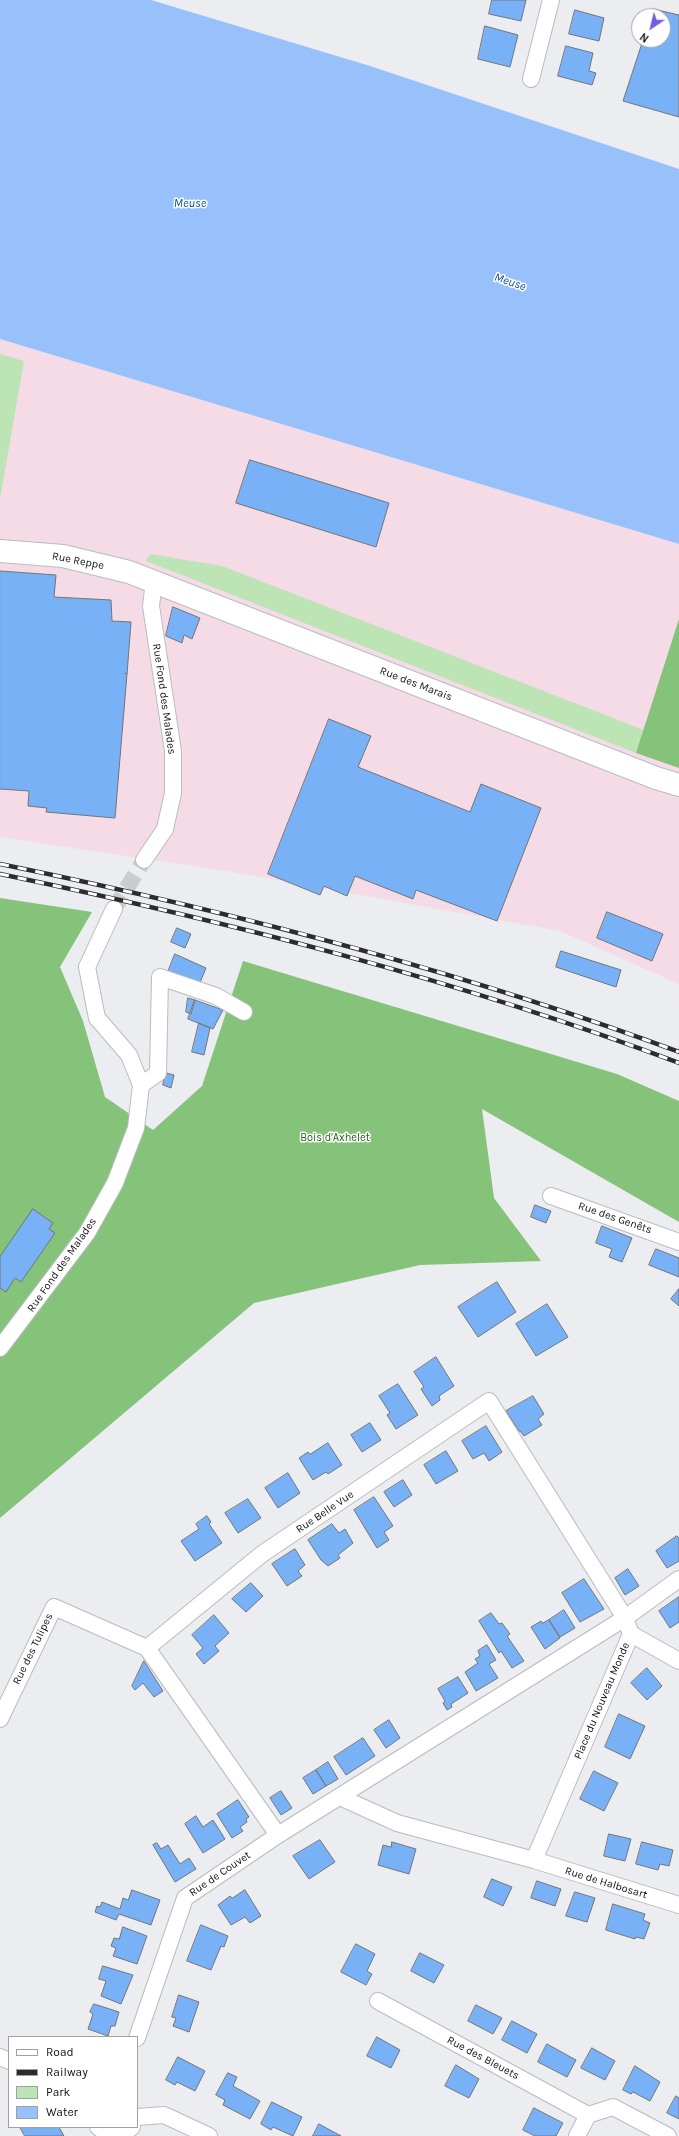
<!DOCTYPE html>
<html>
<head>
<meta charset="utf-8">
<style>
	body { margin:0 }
	#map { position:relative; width:679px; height:2136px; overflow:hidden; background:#ebedf0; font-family:Karla,sans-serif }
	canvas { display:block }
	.legend { position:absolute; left:8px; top:2036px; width:130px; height:92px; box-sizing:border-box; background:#fff; border:1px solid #9fa0a0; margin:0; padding:5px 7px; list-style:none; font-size:12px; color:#101112 }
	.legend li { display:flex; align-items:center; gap:8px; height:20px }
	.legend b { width:20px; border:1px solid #9fa0a0 }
	.north { position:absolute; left:631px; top:8px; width:40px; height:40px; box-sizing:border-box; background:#fff; border:1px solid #9fa0a0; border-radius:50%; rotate:215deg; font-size:11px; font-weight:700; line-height:16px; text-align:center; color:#101112 }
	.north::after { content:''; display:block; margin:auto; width:14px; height:18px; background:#735fda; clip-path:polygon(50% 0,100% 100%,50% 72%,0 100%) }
</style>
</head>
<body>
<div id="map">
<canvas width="679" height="2136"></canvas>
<ul class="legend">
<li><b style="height:5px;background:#fff"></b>Road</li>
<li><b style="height:5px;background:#2b2c2d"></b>Railway</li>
<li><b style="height:11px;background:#bce4b4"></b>Park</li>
<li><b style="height:11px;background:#98c0fb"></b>Water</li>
</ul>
<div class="north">N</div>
</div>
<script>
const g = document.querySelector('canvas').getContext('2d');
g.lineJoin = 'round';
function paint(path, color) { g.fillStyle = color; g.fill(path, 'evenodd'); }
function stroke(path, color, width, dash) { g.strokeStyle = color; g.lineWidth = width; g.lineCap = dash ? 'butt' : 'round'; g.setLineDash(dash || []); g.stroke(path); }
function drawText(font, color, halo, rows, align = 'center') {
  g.font = font + ' Karla,sans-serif'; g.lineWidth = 3; g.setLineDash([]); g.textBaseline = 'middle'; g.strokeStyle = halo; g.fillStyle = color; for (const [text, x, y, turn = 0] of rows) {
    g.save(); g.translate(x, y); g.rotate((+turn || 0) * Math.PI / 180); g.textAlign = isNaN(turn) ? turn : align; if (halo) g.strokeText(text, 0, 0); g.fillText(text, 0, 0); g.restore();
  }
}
paint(new Path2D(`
	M0,339L679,544V984L560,931L233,872L0,837Z`), '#f4dbe5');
paint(new Path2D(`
	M0,354L24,361L0,499Z
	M150,554L222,566L644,730L636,753L146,561Z`), '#bce4b4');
paint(new Path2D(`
	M679,619V768L636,753Z
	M0,898L92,912L60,967L83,1021L105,1097L153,1130L202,1086L243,961L617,1074L679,1101V1222L482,1109L494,1198L541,1261L420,1265L254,1303L0,1518Z`), '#85c27a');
paint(new Path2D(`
	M0,0H151L370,66L679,169V544L0,339Z`), '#98c0fb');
const building = new Path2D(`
	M492,0H526L521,21L489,14Z
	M653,9L679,15V117L623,101L643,40H663V16H650Z
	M575,10L604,18L599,41L569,34Z
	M485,26L518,35L510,67L478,59Z
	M566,46L593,53L589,71L596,73L592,85L558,76Z
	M250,460L389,503L376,547L236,503Z
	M0,571L56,575L54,597L111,600L112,621L131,622L127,674L125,673L127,674L115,818L46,812L47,808L28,806L29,791L0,789Z
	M173,607L200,618L192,639L184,635L182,643L166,636Z
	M329,719L371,736L358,767L470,812L481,784L541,808L497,921L416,890L413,899L355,876L347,896L324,886L320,895L268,874Z
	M607,912L663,934L652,961L597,938Z
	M177,928L191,934L185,948L171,942Z
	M561,951L621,970L616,987L556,967Z
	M175,954L206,968L199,985L168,972Z
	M188,998L195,1000L191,1014L186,1012Z
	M195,1000L223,1010L213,1029L188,1019Z
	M199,1023L210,1028L204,1055L192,1052Z
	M166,1073L174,1075L171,1088L163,1085Z
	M535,1205L551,1211L546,1223L531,1217Z
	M33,1209L53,1223L49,1229L55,1233L21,1282L15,1278L6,1292L0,1288V1257Z
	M602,1226L632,1238L622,1262L609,1257L612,1249L596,1243Z
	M656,1249L679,1258V1277L649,1265Z
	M497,1282L516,1312L478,1337L458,1307Z
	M679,1289V1306L671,1299Z
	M547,1304L568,1337L536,1356L516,1324Z
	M436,1357L454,1386L439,1396L440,1400L432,1406L421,1389L424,1387L414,1372Z
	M398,1384L418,1415L396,1429L387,1415L390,1413L379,1396Z
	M533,1396L544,1414L538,1419L542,1425L524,1436L520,1431H519L506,1411Z
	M370,1423L381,1440L362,1452L351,1435Z
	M486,1426L502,1452L489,1461L484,1453L473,1459L462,1441Z
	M328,1443L342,1465L328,1474L326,1472L313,1480L299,1458L308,1452L310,1454Z
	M446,1451L458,1471L436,1484L424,1465Z
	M288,1473L300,1493L278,1508L265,1488Z
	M403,1480L412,1495L394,1507L384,1492Z
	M374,1497L393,1526L384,1532L389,1540L377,1548L354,1510Z
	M248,1499L261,1518L238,1533L225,1513Z
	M207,1516L211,1522L209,1524L222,1543L195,1561L181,1541L199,1529L196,1524Z
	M332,1524L339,1533L345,1529L353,1543L338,1555L340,1558L328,1566L321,1560L308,1540Z
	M677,1536L679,1538V1561L667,1568L656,1551Z
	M295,1549L305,1565L298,1571L302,1576L287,1586L272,1564Z
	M628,1569L639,1586L625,1595L615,1578Z
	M584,1579L604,1609L580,1622L562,1593Z
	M251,1583L263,1596L246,1612L232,1599Z
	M679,1597V1622L670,1628L659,1611Z
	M564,1610L575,1628L560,1637L549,1620Z
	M491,1613L499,1624L502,1623L510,1634L507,1636L524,1661L512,1668L501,1651L499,1653L479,1621Z
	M214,1615L229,1633L215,1646L219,1651L204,1664L196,1654L203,1648L192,1635Z
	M549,1620L560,1638L545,1649L531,1627L541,1621L542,1623Z
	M487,1645L496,1660L489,1664L498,1678L476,1691L465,1672L478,1663L475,1659L480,1656L478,1651Z
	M144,1661L163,1691L154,1697L143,1683L135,1690L132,1686Z
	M647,1668L662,1686L647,1700L631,1683Z
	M458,1677L468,1693L451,1704L452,1707L447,1710L443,1703L445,1701L438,1689Z
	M619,1714L645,1726L630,1759L605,1747Z
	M389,1720L400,1738L386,1748L374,1730Z
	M363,1738L375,1756L346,1775L334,1757Z
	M328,1762L338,1779L326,1786L316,1770Z
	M316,1770L326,1786L313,1794L303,1778Z
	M594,1771L618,1783L604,1811L580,1799Z
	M281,1791L292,1808L281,1815L270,1798Z
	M238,1800L249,1817L246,1819L247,1822L240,1827L243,1831L232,1838L217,1814Z
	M196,1816L203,1827L213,1820L225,1839L203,1853L185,1824Z
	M609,1834L631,1839L625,1861L604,1856Z
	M320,1840L335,1862L309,1879L293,1856Z
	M392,1842L416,1849L409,1874L378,1865L383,1845L391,1847Z
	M642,1842L673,1850L669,1866L660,1864L658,1870L636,1864Z
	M157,1843L161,1849L168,1845L180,1864L189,1858L196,1869L175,1882L153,1845Z
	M492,1879L512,1887L503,1906L484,1897Z
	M537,1881L561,1889L555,1906L531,1898Z
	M132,1890L160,1900L151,1925L119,1914L116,1920L95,1912L97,1906L100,1907L102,1902L120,1909L123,1898L128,1900Z
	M245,1890L261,1916L250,1923L245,1917L231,1925L218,1905L230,1896L232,1898Z
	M575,1892L595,1898L587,1922L566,1916Z
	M613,1904L645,1914L643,1920L650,1923L644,1939L636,1937L635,1939L606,1930Z
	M201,1925L228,1936L224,1947L221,1946L211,1970L187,1961Z
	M123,1927L147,1936L137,1964L113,1956L116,1948L111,1946L114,1938L119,1939Z
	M356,1944L375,1954L367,1971L372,1974L366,1985L341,1972Z
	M420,1953L444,1965L434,1983L411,1971Z
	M103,1966L133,1975L121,2004L101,1996L106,1981L99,1979Z
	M179,1995L199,2002L189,2032L173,2026L176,2018L172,2017Z
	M94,2004L119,2012L115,2026H111L108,2036L88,2029L93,2014L90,2012Z
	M476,2005L502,2018L493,2034L468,2021Z
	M512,2021L537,2034L527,2053L502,2040Z
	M377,2037L400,2050L391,2068L367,2056Z
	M547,2044L576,2060L567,2077L538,2062Z
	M592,2048L615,2061L605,2080L581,2068Z
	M178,2057L205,2071L195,2091L177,2082L175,2085L166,2080Z
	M456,2065L479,2079L469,2098L445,2086Z
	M635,2066L660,2082L650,2101L633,2092L631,2094L623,2090Z
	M228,2073L237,2077L233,2086L260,2101L250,2119L223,2105L225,2100L216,2095Z
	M676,2096L679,2098V2119L667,2113Z
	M272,2102L302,2117L293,2136L273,2127L271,2130L261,2124Z
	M534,2108L563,2123L556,2136H535L523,2130Z
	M319,2124L341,2136H313Z
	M20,2127H59L64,2136H25Z`);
paint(building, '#79b1f7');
stroke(building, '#737578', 1);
stroke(new Path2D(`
	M114,909L144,860`), '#cacccf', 16, [16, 8]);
const minor = new Path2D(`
	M531,79L551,0
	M144,860L165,829L173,793V751L151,606L154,581
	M141,1085L158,1073L160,977L216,996L244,1012
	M551,1196L679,1242
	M0,1348L87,1233L115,1183L136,1128L141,1085L129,1055L97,1018L87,967L114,909
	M631,1634L679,1661
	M0,1719L54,1607L147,1648
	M340,1797L397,1823L534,1860L679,1905
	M278,1835L147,1648L262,1554L489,1401L625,1618L631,1634L534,1860
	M378,2001L588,2115L577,2136
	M137,2038L185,1898L278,1835L625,1618L679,1579
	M0,2057L9,2061
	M588,2115L613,2107L668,2136
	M138,2117L164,2115L209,2136
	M98,2127C109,2135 121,2136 132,2127`);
const secondary = new Path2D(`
	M0,551L63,556L129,572L656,778L679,785`);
stroke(minor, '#b9bcbf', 18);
stroke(secondary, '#b9bcbf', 24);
stroke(minor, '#fff', 16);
stroke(secondary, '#fff', 22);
const rail = new Path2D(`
	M0,864C230,911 458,970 679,1052
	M0,874C230,922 459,980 679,1063`);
stroke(rail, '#2b2c2d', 4.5);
stroke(rail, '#fff', 3, [9]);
drawText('11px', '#101112', '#fff', [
	["Rue Reppe",78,561,11],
	["Rue des Marais",416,684,21],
	["Rue Fond des Malades",164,699,82],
	["Rue des Genêts",615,1218,19],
	["Rue Fond des Malades",62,1265,-55],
	["Rue Belle Vue",325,1512,-34],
	["Rue des Tulipes",33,1649,-64],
	["Place du Nouveau Monde",602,1701,-67],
	["Rue de Couvet",220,1874,-34],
	["Rue de Halbosart",606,1883,17],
	["Rue des Bleuets",483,2058,28]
]);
drawText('11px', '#245f19', '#fff', [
	["Bois d'Axhelet",335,1138]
]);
drawText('italic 12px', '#0e4c9f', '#fff', [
	["Meuse",190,204],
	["Meuse",510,282,19]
]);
</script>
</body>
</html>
